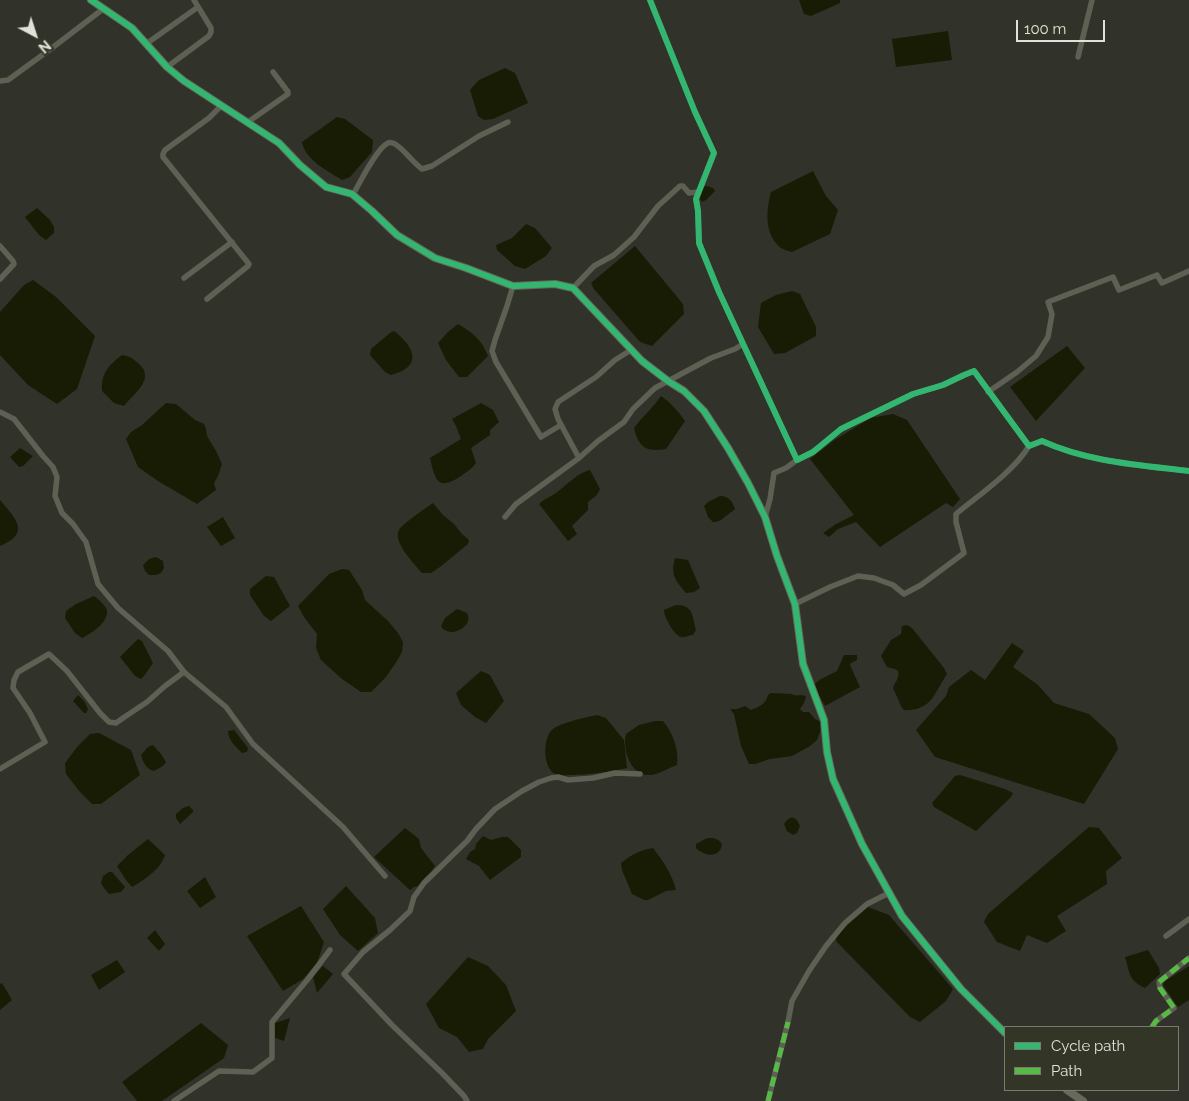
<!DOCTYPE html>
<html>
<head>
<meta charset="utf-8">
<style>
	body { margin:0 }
	#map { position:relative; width:1189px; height:1101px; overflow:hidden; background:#31322a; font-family:Raleway,sans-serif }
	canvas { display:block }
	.legend { position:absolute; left:1004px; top:1026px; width:175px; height:65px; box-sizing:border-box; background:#333627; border:1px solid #787b6e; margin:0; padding:6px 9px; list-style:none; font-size:15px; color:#e0e2d9 }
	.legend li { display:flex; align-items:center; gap:10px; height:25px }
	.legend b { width:25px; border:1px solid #787b6e }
	.north { position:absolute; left:10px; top:10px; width:50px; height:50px; -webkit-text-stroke:4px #333627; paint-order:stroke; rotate:140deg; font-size:14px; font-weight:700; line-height:20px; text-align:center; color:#e0e2d9 }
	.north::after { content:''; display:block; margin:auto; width:18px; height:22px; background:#e0e2d9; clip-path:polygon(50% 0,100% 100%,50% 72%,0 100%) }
	.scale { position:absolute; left:1016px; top:20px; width:89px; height:22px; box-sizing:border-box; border:2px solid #e0e2d9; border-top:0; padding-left:6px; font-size:15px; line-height:18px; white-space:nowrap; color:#e0e2d9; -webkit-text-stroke:4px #333627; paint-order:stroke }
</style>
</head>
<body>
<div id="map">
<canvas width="1189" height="1101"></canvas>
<ul class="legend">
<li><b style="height:6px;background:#33b770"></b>Cycle path</li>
<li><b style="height:6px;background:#58b947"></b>Path</li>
</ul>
<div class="north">N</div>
<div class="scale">100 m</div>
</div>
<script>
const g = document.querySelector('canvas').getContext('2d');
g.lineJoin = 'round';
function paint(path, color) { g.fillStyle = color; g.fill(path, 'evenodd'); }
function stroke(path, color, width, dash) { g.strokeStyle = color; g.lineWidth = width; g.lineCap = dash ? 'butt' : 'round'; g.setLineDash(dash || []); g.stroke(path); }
paint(new Path2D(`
	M799,0H840V3L811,16L804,14Z
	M948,31L952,60L896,67L892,39Z
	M505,68L515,73L528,103L493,119L484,120L478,116L470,90L479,80Z
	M337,117L345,119L373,140L372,152L350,177L342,180C328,171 305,160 302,142Z
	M813,171L826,196L838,210L830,234L792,252C789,251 784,250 781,248C764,235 766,210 771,192Z
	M707,186L713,188L715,191L706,200L702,202L699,197L703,187Z
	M37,208L50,220L54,227V233L46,240L39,235L25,217Z
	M526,224L535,228L552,248L546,256L525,269L515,266L497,250L496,245L512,238Z
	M635,246L683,304L684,314L652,346L640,342L594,289L591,283Z
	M33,280L56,297L95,336L77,389L57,404L28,385L0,355V312L24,285Z
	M792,291L800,294L816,327V336L785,353L774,354L758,327L761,303L776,295Z
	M458,324C473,333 482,340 488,356L467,377H459L446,360L438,343L448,332Z
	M394,331C415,347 423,367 391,375L385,372L370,355L371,349L390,333Z
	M1067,346L1085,368L1036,421L1010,387Z
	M122,355C130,356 132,358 139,364C156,379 133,394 124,406L114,403L102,391C101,373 108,366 122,355Z
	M661,396C671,403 678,411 685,421L666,449C646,452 639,448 634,428C642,417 653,408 661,396Z
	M166,403L176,404L195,420L204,424L206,429L207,436L216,451L222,464L218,476L214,483L216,490L197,504L158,481L138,467L126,439L131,432L142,425Z
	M481,403L493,410L499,422L490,430V435L471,448L476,463C472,469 466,472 461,476C437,492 435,479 430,458L461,439L456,426L452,419Z
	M893,414L907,420L960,499L953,507L946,503L880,547L856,522L838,529L829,537L823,533L836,524L854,515L810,459L836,439L871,418Z
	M20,448L33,456L23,466L19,467L10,457Z
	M590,470L600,489L597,495L588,502V510L572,526L577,534L568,541L539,504C544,499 550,497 556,493C567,485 577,473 590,470Z
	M720,496C729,496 732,501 735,509L721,520L716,522H713L708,517L704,506L708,502Z
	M0,500C15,518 32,533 0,546Z
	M433,503L443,515L454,524L462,534L469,540L468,544L440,567L431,573H422C415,565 392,541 399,530C402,524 426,508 433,503Z
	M223,517L235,538L221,546L207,527Z
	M156,557L163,561L164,568L161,573L156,575H149L145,571L143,565L149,559Z
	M675,558L688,560L700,588L694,592L686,593C676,581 670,575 675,558Z
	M342,569L349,570L362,590L365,600L388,621L398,633L403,642L402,652L397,661L386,677L371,692H361L342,679L321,660L316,648L317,634L304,617L298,606L329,574Z
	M266,576L274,577L290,606L271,621L264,616L250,595V589Z
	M94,596C98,599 103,603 106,608C112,620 91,634 82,638L75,633L65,618L66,611L76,604Z
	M676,605C694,605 692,616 696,630L693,635C689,635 685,638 681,637C674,635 664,617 664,610Z
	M457,609L467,613C468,616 469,618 468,621C465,631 447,637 441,626L445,618Z
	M907,625L912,628L944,668L947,674C942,681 935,696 930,701C923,708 913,711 904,710L902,708L893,688C895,681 900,679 898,671L895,669L887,667L881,656L891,640L901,634L902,626Z
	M138,639L142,641L153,663L144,676L141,679L135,676L120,657Z
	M1012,643L1024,651L1013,667L1038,685L1054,703L1089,714L1115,738L1118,749L1084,804L935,757L916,730L946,696L949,687L971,670L985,680Z
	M844,655H857V660L851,663L850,665L860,687L825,706L813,685L821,679L837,671Z
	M481,671L490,675L504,701L486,723L475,717L461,705L456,693Z
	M771,693L792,694C796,697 801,694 806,696L804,703L800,709L803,712H809L815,719L821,722L820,732L817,740L810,746L792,756L770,759L755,764H749L741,746L734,714L730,709H737L745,706L751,710C759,707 766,704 768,695Z
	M78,695L84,701L88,709L86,713H84L73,701Z
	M597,715L606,718L624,740L627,768C608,772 589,775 569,775C566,775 561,776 558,775C542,772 542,737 553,729C560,723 587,717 597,715Z
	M655,721H663C673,733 679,749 677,765C668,768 660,774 651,775C631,777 622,750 626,734L639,725Z
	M234,730L248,748L247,752L242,753C236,747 228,740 228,731Z
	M99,733L131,750L140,775L101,804H92L80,792L66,774L65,763L78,746L90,734Z
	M153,745L161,754L166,762L163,766L154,771C146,769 143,762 141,755L148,747Z
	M960,775L1005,789L1013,793L1011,797L976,831L934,807L932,803L955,776Z
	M189,806L193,810V812L180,824L176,818V814L183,808Z
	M792,817L797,820L800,826L797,833L793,835L787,831L784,824L787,820Z
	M1089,827L1099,828L1122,858L1106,871L1107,884L1057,916L1066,931L1047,943L1027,935L1020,951L997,942L984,922L988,914Z
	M405,828L419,839L421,848L435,866C430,874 423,878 418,886L414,887L410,890L374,857Z
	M483,836L491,840L502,837H508L521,850V857L490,880L479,866L466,859L470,852L475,849L476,844Z
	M707,838C713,838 718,838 722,844C720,859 704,856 696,848V844Z
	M148,839L165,855C161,869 144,880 132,887L126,880L117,866L128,855Z
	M653,848C663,861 672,874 676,890L666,891L648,900H644L632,894L622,870L621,863C631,855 640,850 653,848Z
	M109,872H112L125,887L121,892L109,894L104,888L101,883L103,876Z
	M205,877L216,897L200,908L187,891Z
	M346,886L375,918L378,933L358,951L340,935L323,909Z
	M301,906L324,942L317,963L303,979L283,991L247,936Z
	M868,907L889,915L953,989L946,1001L920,1022L910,1017L836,941L837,934Z
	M155,930L165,944L159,951L147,938Z
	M1148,950L1159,968L1160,974L1145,988C1128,980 1130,973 1125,957Z
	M468,957L488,966L506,985L516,1011L488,1039L483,1049L469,1052L457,1037L439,1028L426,1004Z
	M117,960L125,972L99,990L91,975Z
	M323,966L333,974L317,993L313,977Z
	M1189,966V1000L1178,1007L1163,985L1165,981Z
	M2,983L12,1000L0,1010V984Z
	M290,1018L284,1041L275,1038V1023Z
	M201,1023L228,1045L224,1058L162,1101H137L122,1082Z`), '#181c04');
stroke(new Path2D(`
	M650,0L695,112L714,153L696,199L698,211L699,243L719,292L797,460L813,452L841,429L913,394L943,385L964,375L974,371L1029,446L1042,441C1088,462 1139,465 1189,471
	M146,44L198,7
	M1078,57L1092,0
	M167,67L209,36L211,32V28L194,0
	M0,81L8,80L52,48L103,9
	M248,122L288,94V92L273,72
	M352,194L354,193C360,182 377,148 388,143C390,142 393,143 395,144C405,150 412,162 422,169L432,166L479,136L508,122
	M0,246L13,261L14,264L0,279
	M184,278L232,242
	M513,286L507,306L495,340L492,351L496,362L541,437L561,425
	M573,288L594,266L614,255L634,237L658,206L680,186H683L689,193L698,192
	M207,299L248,266L249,264L163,157V154L165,150L209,118L221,106
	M988,392L1017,372L1036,356L1048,337L1052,314L1048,302L1113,277L1119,290L1157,275L1162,283L1189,271
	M0,412L14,419L43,456L53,467L57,477L55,496L62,513L73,524L86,542L98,584L118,608L168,651L184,672L165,686L147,702L123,718L116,723L109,722L100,713L67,671L49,654L18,672L14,680L13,688L30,713L45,742L0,769
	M579,458L558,419L555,409L558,402L596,377L615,360L631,350
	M505,517L516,504L579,458L598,441L624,422L633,409L655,388L711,358L735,349L743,344
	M765,517L770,499L774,473L786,468L797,460
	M795,604L830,587L858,576L874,578L893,585L904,594L921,585L964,553L956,522V514C979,495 1014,471 1029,446
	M184,672L226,707L253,744L343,827L385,876
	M1166,936L1189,919
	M1152,1027L1156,1021L1174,1008L1160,988L1159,982L1189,958
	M174,1101L219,1071L253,1072L272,1058V1022L308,979L330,950
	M467,1101L464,1096L442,1073L392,1025L344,974L363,952L390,930L410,911L414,897L424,883L467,841L476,829L495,809L522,791L539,782L551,778L558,777L568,780L593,778L615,773L640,774
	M768,1101L788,1022L792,1001L809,971L826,946L845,923L867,904L889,893`), '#5e6054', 5.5);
stroke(new Path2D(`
	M91,0L132,28L167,67L184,81L279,143L300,165L326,187L352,194L372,211L397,235L435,258L466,268L513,286L555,284L573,288L642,361L668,381L684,391L704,411L728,448L748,483L765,517L777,556L795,604L803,664L824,720L827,752L833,779L862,844L902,916L961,989L1005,1033
	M1067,1090L1083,1101`), '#67695c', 8);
stroke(new Path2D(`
	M1152,1027L1156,1021L1174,1008L1160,988L1159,982L1189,958
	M768,1101L788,1022`), '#58b947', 5, [10, 5]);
stroke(new Path2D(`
	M91,0L132,28L167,67L184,81L279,143L300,165L326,187L352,194L372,211L397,235L435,258L466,268L513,286L555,284L573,288L642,361L668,381L684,391L704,411L728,448L748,483L765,517L777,556L795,604L803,664L824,720L827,752L833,779L862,844L902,916L961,989L1005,1033
	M650,0L695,112L714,153L696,199L698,211L699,243L719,292L797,460L813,452L841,429L913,394L943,385L964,375L974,371L1029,446L1042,441C1088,462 1139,465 1189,471`), '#33b770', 6);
</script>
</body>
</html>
